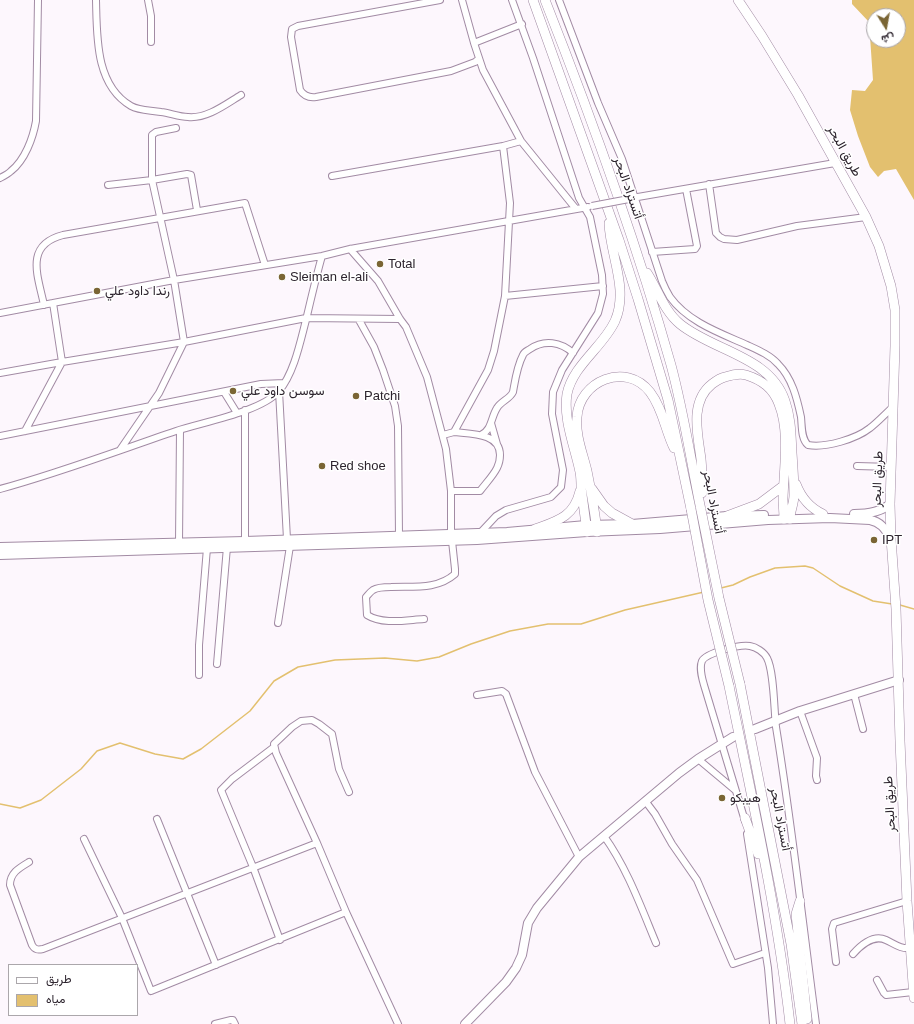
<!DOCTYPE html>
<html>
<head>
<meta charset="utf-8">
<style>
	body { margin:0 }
	#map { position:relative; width:914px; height:1024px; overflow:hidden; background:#fdf7fd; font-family:Helvetica,Vazirmatn,sans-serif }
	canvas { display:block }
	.legend { position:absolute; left:8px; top:964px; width:130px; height:52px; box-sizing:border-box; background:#fff; border:1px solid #aba7ab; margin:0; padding:5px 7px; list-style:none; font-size:12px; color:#2d242e }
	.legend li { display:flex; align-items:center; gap:8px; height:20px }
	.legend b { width:20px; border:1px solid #aba7ab }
	.north { position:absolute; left:866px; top:8px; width:40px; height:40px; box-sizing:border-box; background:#fff; border:1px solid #aba7ab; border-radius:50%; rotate:169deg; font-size:11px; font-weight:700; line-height:16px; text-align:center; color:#2d242e }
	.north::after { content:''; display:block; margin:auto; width:14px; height:18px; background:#7a6534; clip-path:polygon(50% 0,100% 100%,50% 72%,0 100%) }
</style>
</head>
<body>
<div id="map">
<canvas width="914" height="1024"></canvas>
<ul class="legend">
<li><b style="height:5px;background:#fff"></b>طريق</li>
<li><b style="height:11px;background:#e3c06f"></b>مياه</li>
</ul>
<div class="north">ش</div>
</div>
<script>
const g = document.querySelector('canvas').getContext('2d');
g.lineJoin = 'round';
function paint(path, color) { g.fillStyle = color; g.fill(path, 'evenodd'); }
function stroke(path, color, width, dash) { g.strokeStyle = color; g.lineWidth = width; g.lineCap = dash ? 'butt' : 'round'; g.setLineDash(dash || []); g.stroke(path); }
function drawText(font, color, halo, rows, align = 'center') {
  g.font = font + ' Helvetica,Vazirmatn,sans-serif'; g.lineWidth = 3; g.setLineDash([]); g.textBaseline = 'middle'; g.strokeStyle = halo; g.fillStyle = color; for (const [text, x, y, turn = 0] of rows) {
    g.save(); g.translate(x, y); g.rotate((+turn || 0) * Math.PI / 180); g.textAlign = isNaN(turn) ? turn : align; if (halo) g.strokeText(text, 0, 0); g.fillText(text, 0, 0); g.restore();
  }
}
paint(new Path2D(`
	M852,0H914V200L896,169L884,171L878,177L870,167L858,136L850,110L852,90L865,91L873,80L869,22L852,4ZM874,16H898V40H874Z`), '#e3c06f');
stroke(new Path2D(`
	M721,588L733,585L750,577L775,568L805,566L813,568L840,586L873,601L892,604
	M900,605L914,609
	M0,804L20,808L41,800L81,769L97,751L120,743L155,754L183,759L201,749L250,711L274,681L298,667L335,660L385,658L417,661L439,657L471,644L510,631L548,624H581L625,610L704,592`), '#e3c06f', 1.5);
const minor = new Path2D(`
	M96,0C97,36 95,85 131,106C140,111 151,110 161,112C170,113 179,117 188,117C207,119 226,104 241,95
	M148,0L151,16V42
	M440,0L298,26L292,29L291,37L300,90C304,96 309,98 316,97L451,71L475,62L479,59
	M462,0L474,43L483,70L521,141L576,209
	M559,0L598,103L622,159L662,281C664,286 667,292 670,297C688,322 720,333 747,345C758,350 770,355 778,364C792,378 797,398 801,417C802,426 801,439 808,445C826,448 856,439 870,428C878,422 885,414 893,407
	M474,43L522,24
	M332,176L503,146
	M0,178C4,176 8,174 11,171C25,160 33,138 36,121L38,0
	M709,184L716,233L720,237L724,239L737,240L797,226L866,217
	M108,185L152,180V135L156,132L176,128
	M632,198L835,163
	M350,249L378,281L400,319L406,327L427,377L446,449L451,491V533
	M652,252L695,249L697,246L686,189
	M505,296L603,286
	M44,305C38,276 24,245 63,235L245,203L265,265
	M0,313L174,280L322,256L350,249L588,207
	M359,320L374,347L383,370L395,406L398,426L399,536
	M0,373L62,362L184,342L306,318L400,319
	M279,391L287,539
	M224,392L237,413
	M245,410V541
	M491,423L497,444
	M25,431L62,362L53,303
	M443,435L454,432L488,370L494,351L505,296L510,203L503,146L521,141
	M481,435C492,430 491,417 497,408C501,401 510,399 513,392C515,381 517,366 523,355C524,352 527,351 530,349C544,339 561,342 573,353
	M0,436L261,384L284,383
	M120,450L159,393L184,342L174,280L152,180L187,174L191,175L197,210
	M857,466L892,467
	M0,489C59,473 117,451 176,431C203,422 261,412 279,391C294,373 300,343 306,320C311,299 316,277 322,256
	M451,491H480C486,483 493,476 497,468C499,464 500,460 500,455C500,433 471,434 454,432
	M481,532L496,516L506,510L551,497L561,487L563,470L552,414L553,392L562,370L598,313L603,294L602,275L590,217L579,198L533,58L512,0
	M179,543L180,430
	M424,619C406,620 383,625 367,615L366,597C368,595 370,592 373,590C378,587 385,587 391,587C413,586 437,590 455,574V569L452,541
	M278,623L290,546
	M217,664L227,547
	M199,675V645L207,548
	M854,694L863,729
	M477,695L502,691L506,694L535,772L579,857
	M800,711L817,758L816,776L817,780
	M273,748L232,779L221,790L253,867L280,940
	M698,759L735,790
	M349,792L339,769L332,734L319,724L312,720L301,721L292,727L274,744L276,753L317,843L346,912L398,1024
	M646,802L655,814L672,844L697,880L733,964L765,953
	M157,819L216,965
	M745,821L704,685C702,678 699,668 702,661C706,653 740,644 750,646C756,647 764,652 767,658C774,671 774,709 776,727C792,825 803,925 816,1024
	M747,834L768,968L773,1024
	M604,836C627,868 641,907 656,943
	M84,839L122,918L151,991L346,912
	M29,862C19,868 10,873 10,885L32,945C35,950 38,950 43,949L317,843
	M853,954C861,945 873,934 886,940C895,944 900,949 910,948
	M836,962L832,929L834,923L907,901
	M877,980L884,993L886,995L913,992
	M215,1024L231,1020H233L235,1024`);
const major = new Path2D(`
	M854,514C865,514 881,512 890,504
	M0,547L245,541L507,532L586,525L632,524L727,516L764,515
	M0,555L477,540L587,532L660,529L768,520L830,518L870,520C881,522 885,529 891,538
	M755,729L800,711L899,680
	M465,1024L506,982L516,968L522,955L528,923L537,908L579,857L679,773L698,759L733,737`);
const highway = new Path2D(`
	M533,0L619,240L638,299L668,400L691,509
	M545,0C592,119 636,241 671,365C684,413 691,462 701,510
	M738,0L762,36L798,95L866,217L879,246L891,286L895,310V346L890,504L891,538L896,609L900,741L907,901L914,998
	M647,273C658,290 664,311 680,324C713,351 770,356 785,401C791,418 791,435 792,453C793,467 794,481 794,495C794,504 790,511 790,519
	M796,484C801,497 810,508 823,514
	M592,489L604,506L612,513L632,524
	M702,493L703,490C702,479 702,469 701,459C698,435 689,402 712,384C716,381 720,378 725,377C732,375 739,373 746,375C762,380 773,388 779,404C790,431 784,469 783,498C783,505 784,512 784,519
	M727,516L759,504L783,486
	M535,529C557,521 574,517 580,491
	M587,532C585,517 583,502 581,487C581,482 581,477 580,472C575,447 563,420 567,394C573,365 603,347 615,321C629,289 610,255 609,223
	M597,532C595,512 591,491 587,471C583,454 575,435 577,417C579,381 626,361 650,392C663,409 665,430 674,448
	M740,684L791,944L802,1024
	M729,686C752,798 777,910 790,1024
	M745,818L758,854
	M800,901L796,914L807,1019`);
stroke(minor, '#a28ba4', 8);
stroke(major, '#a28ba4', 10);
stroke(highway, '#a28ba4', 10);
stroke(minor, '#fff', 6);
stroke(major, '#fff', 8);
stroke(highway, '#fff', 9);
const minorBridge = new Path2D(`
	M592,206L629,199`);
const highwayBridge = new Path2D(`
	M691,509L708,600L729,686
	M701,510L719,598L740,684`);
stroke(minorBridge, '#a28ba4', 8, []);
stroke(highwayBridge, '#a28ba4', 10, []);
stroke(minorBridge, '#fff', 6);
stroke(highwayBridge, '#fff', 9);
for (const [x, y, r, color] of [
	[380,264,4,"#7a6534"],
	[282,277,4,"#7a6534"],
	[97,291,4,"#7a6534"],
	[233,391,4,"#7a6534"],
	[356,396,4,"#7a6534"],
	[322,466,4,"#7a6534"],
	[874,540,4,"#7a6534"],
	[722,798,4,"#7a6534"]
]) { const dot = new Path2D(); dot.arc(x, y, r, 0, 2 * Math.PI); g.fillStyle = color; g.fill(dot); stroke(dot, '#fff', 1.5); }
drawText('13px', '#2d242e', '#fff', [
	["طريق البحر",844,151,61],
	["أتستراد البحر",628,188,71],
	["طريق البحر",878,479,-88],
	["أتستراد البحر",713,502,79],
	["طريق البحر",890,804,-93],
	["أتستراد البحر",780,819,79]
]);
drawText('13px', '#2d242e', '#fff', [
	["Total",388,264],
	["Sleiman el-ali",290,277],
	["رندا داود علي",105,291],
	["سوسن داود علي",241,391],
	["Patchi",364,396],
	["Red shoe",330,466],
	["IPT",882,540],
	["هيبكو",730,798]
], 'left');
</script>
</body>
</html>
